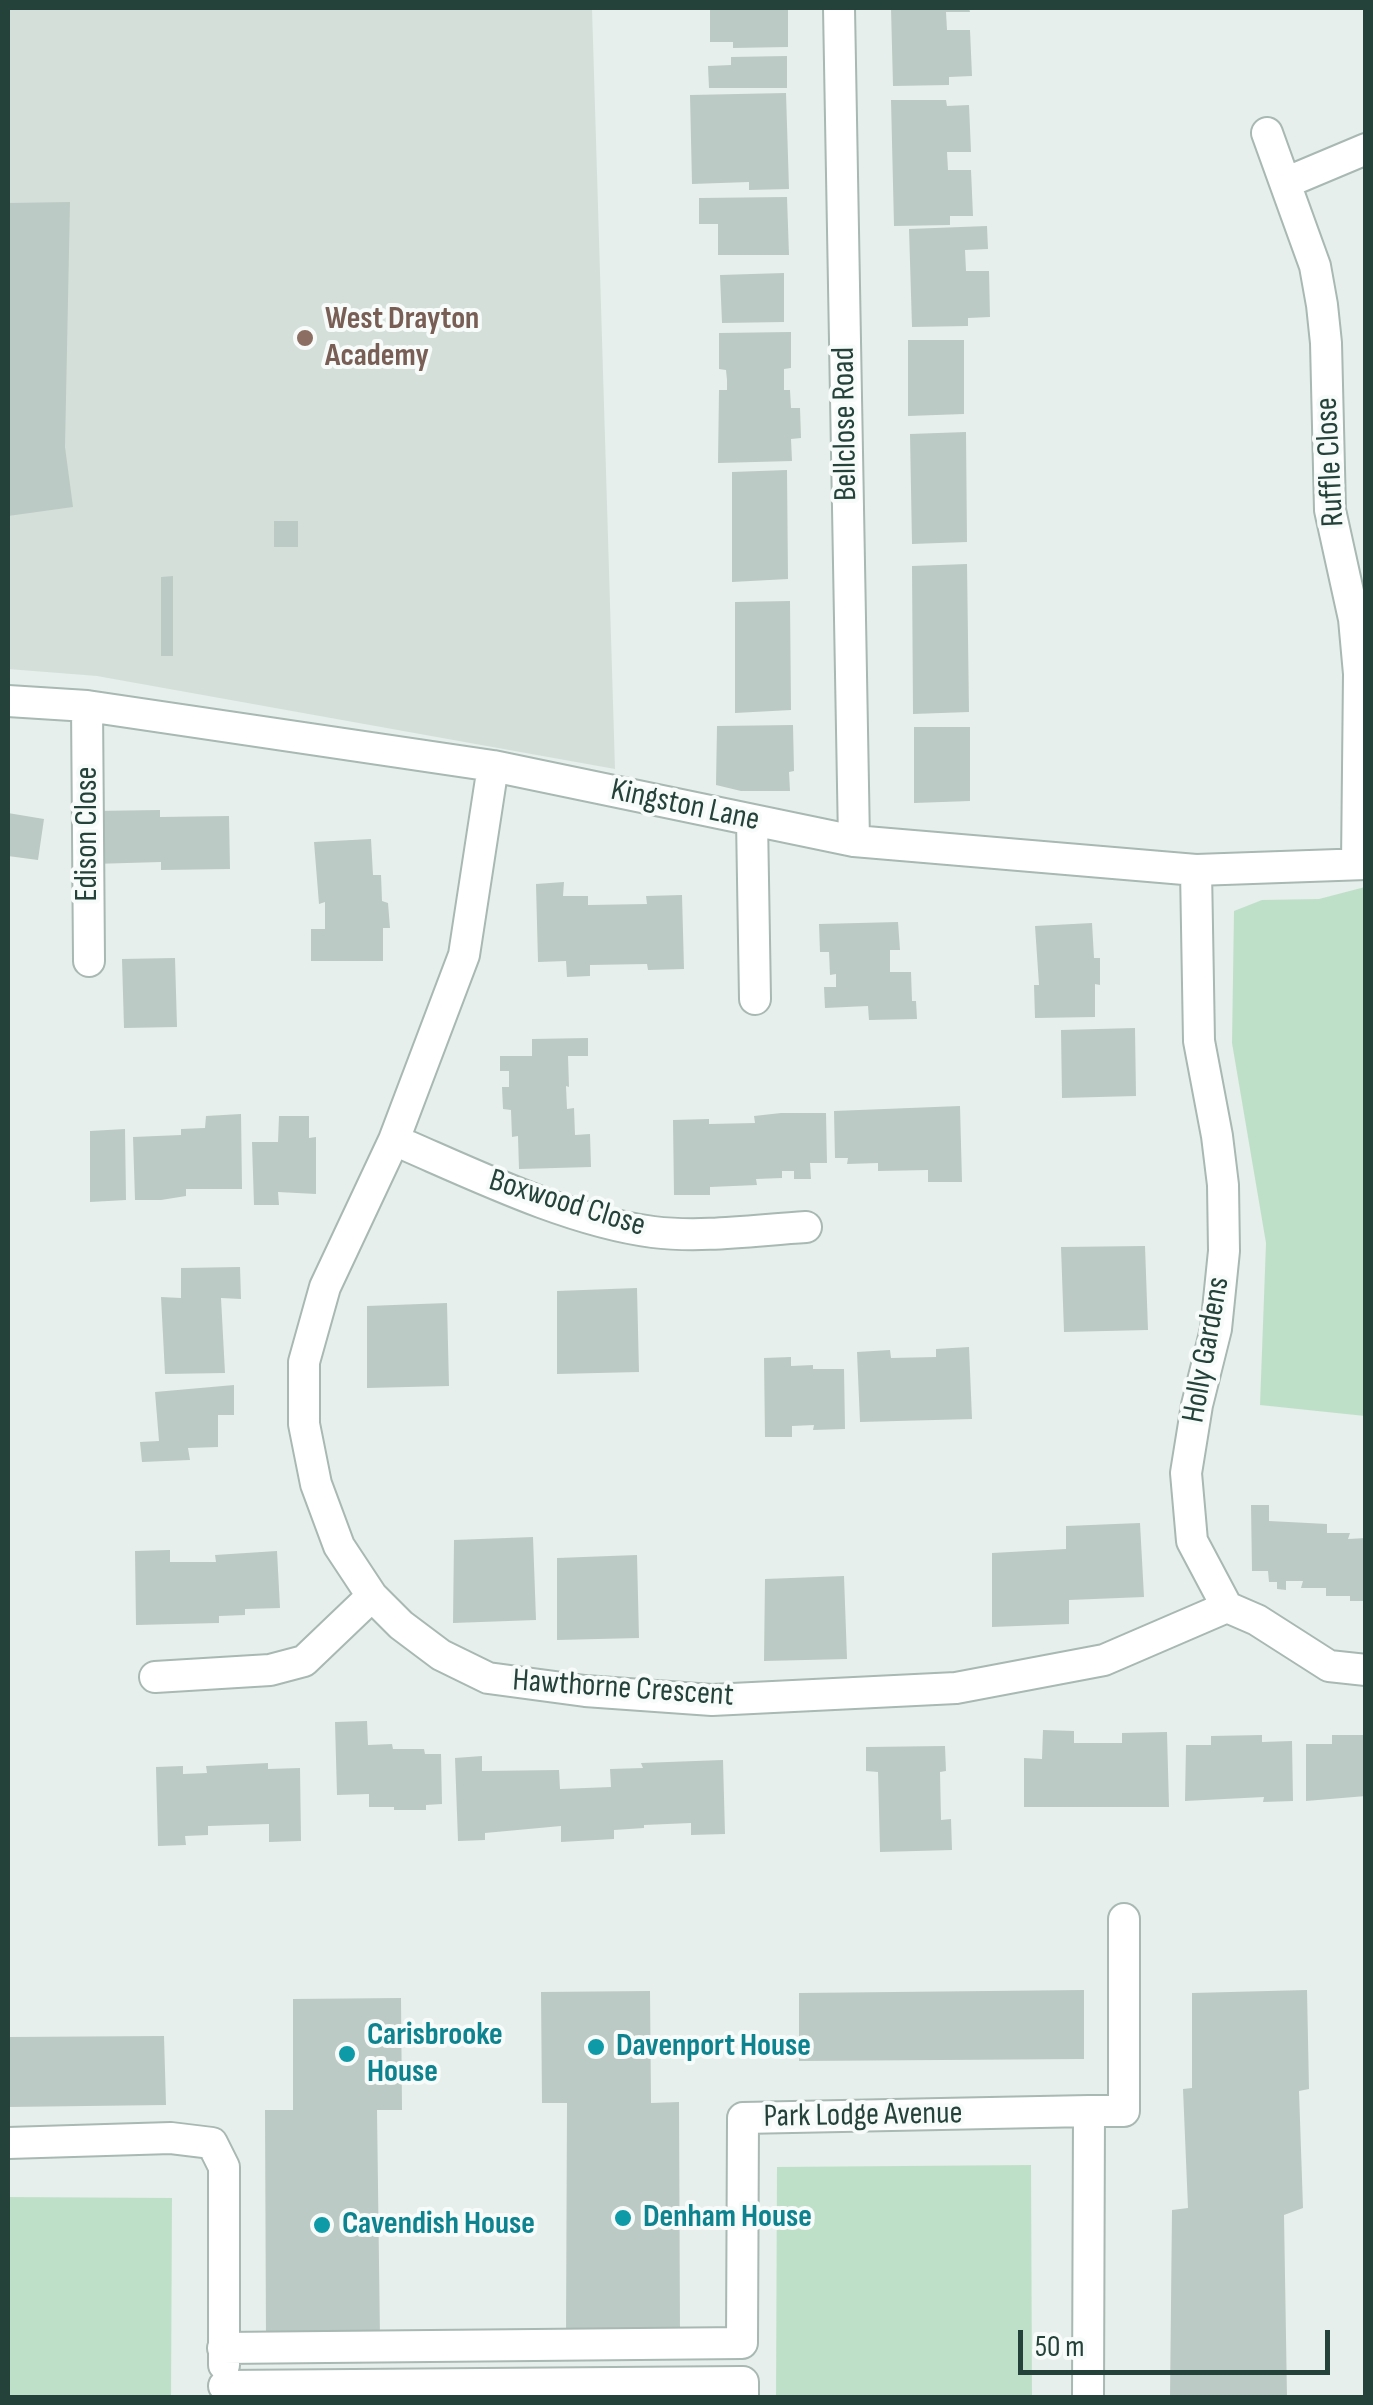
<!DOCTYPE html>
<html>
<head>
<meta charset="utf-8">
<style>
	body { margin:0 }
	#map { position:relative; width:1373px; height:2405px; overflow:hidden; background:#e6efeb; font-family:"Sofia Sans Condensed",sans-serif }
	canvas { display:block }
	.frame { position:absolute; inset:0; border:10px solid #24423a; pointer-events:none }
	.scale { position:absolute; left:1018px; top:2330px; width:312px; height:45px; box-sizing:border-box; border:5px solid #24423a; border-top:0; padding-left:12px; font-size:30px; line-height:35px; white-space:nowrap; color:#24423a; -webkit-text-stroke:8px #f7fbf9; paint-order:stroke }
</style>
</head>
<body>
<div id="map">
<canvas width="1373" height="2405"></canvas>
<div class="frame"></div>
<div class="scale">50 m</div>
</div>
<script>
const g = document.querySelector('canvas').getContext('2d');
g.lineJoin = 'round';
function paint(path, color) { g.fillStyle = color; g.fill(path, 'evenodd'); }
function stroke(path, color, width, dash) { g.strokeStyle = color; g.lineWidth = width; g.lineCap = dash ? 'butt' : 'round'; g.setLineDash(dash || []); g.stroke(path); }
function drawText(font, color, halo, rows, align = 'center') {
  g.font = font + ' "Sofia Sans Condensed",sans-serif'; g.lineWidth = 8; g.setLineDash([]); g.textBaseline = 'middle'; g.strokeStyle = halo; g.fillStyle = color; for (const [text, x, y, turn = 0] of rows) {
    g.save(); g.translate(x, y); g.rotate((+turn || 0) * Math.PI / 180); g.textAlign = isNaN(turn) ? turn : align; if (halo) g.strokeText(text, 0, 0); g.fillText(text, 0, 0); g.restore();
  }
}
paint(new Path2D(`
	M8,8H592L615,769L97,676L8,669Z`), '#d4dfda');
paint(new Path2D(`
	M1365,887H1366L1365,1416L1260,1405L1266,1243L1232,1043L1234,911L1262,900L1319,899Z
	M1031,2165L1032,2397H776L777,2167Z
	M8,2197L172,2198L171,2397H8Z`), '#bfe0c8');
paint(new Path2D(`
	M710,8H788V47L733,48V42H710Z
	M891,8H969L970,12H946L947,30H970L972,76L949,77V85L893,86Z
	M787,56V88H709L708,66L731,65V57Z
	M786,93L789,189L749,190V182L692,184L690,95Z
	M891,100H946L947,106L969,105L971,152H947L948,170H971L973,216H950V225L894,226Z
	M787,197L789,255H718V224H699V198Z
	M70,202L65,447L73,507L8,516V203Z
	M987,226L988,249L965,250L966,271H989L990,317L968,318V326L912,327L909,229Z
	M784,273V322L722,323L720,275Z
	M791,332V368L784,369V390H790L791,408H800L801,438L791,439L792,461L718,463L719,390H727V380L726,370L719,369V333Z
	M908,340H964V414L908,416Z
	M966,432L967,542L912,544L910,434Z
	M787,470L788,579L732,582V472Z
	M274,521H298V547H274Z
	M967,564L969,712L913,714L912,566Z
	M173,576V656H161V577Z
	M790,601L791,710L735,713V602Z
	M793,725L794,771L789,772L790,791H741L716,785L717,726Z
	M914,727H970V801L914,803Z
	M160,810V817L229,816L230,869L161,870V862L93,864L92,811Z
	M8,813L44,819L38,860L8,856Z
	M371,839L373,875H381L382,901L388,903L390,928H383V961H311V929H325V902L319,904L314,842Z
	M564,882L563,896H588V905L647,904L646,896L682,895L684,969L648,970L647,964L590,965V976L567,977L566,961L538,962L536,884Z
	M898,922L900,950H890V972H911L912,1001H916L917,1019L869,1020L868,1006L825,1008L824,987H836V974L830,975L829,952H820L819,924Z
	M1092,923L1094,958H1100V985L1095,984V1017L1035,1018L1034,985H1039L1035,926Z
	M175,958L177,1027L124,1028L122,959Z
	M1135,1028L1136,1096L1062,1098L1061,1030Z
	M588,1038V1056H568L569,1087L566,1086L567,1109L574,1108L575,1135L590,1134L591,1167L519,1169L518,1136L512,1137L511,1110L503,1109L502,1087H509V1071H500V1056H532V1039Z
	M960,1106L962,1182H928V1170L878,1171V1163L847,1164L848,1158H835L834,1111Z
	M781,1113H826L827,1163H810L811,1179H794V1171H782V1178L756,1179L757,1185L710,1187V1195H674L673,1120L709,1119V1124L755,1123L754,1116Z
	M241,1114L242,1189H186V1196L161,1200H135L133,1137L181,1135V1129L205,1128L206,1116Z
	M279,1116H309V1138L316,1137V1194L278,1192L279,1205H254L252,1142H278Z
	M125,1129L126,1200L90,1202V1131Z
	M1145,1246L1148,1330L1064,1332L1061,1247Z
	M240,1267L241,1299L221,1298L225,1373L165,1374L161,1297L181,1298V1268Z
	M637,1288L639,1372L557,1374V1291Z
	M447,1303L449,1386L367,1388V1306Z
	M969,1347L972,1419L860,1422L857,1352L890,1350L891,1358L936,1357V1349Z
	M791,1357V1366L813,1365V1369H844L845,1429L813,1430L814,1425L792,1426V1437H765L764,1358Z
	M234,1385V1415H218V1447L188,1448L190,1460L142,1462L140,1442L159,1441L155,1392Z
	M1251,1505H1269V1521L1327,1524V1533H1350L1348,1539L1366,1538V1601H1350V1596H1326V1588H1301L1303,1581H1286V1590L1277,1589V1582H1269L1268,1571H1252Z
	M1140,1523L1144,1597L1069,1600V1624L992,1627V1553L1066,1549V1526Z
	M533,1537L536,1620L453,1623L454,1540Z
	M170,1550V1562H216L215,1555L277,1551L280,1608L245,1609V1615L219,1616V1623L136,1625L135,1551Z
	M637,1555L639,1638L557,1640V1558Z
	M844,1576L847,1659L764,1661L765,1579Z
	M367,1721L368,1745L392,1744L393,1749H424L425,1754H441L442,1804L426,1805V1810H394V1807H369V1794L337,1795L335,1722Z
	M1043,1730L1074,1731V1743H1122V1733L1167,1732L1169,1807H1024V1758L1042,1759Z
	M1262,1735V1742L1292,1741L1293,1801L1263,1802L1264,1797L1185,1801L1186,1745H1211V1736Z
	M1332,1735H1366V1796L1306,1801V1744H1332Z
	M945,1746L946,1771L940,1772L941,1820L951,1819L952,1850L880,1852L878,1772L866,1771V1747Z
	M482,1756V1771L559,1770L560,1789L611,1787L610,1769L643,1768L641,1763L723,1760L725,1834L691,1835V1823L644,1825V1828L614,1830V1839L561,1842V1826L485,1833V1840L458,1841L455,1758Z
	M268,1763V1769L300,1768L301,1841L269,1842V1824L208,1826V1835L185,1836L186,1845L158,1846L156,1767L183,1766V1774L207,1773L206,1766Z
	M1084,1990V2059L799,2061V1993Z
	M1307,1990L1309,2089L1299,2091L1303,2208L1284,2215L1287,2398H1170L1172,2210L1188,2208L1183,2089L1192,2088V1993Z
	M650,1991L651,2103L679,2102L680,2335L566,2333L567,2103H542L541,1992Z
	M401,1998L402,2110H377L380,2339L266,2342L265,2110H293V1999Z
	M164,2036L166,2105L8,2107V2037Z`), '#bbcac4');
const minor = new Path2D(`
	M839,8L854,841
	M1267,133L1285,183L1366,149
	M1285,183L1315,266L1322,305L1326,343L1330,510L1354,619L1359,674L1357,864
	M8,701L87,706L493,766L854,841L1196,870L1366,864
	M87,706L89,961
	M493,766L464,955L394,1140L325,1287L304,1362V1424L316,1484L339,1546L372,1596L401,1625L441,1655L488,1678L585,1691L712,1700L956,1688L1104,1660L1227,1607
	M752,820L755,999
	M1196,870L1199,1041L1217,1136L1223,1185L1224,1251L1216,1329L1197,1405L1186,1473L1192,1541L1227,1607L1257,1620L1329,1666L1366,1670
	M394,1140C473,1174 568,1221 653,1232C703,1238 756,1230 806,1227
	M155,1677L270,1670L304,1661L372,1596
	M1089,2111H1124V1919
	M8,2143L171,2138L212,2143L224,2167V2365
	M223,2348L742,2343L743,2118L1089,2111L1088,2398
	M224,2386L743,2382V2398`);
stroke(minor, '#a8b8b2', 34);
stroke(minor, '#fff', 30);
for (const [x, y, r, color] of [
	[305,338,10,"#8d6e63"],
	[596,2047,10,"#0f9aa8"],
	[347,2054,10,"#0f9aa8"],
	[623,2218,10,"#0f9aa8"],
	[322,2225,10,"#0f9aa8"]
]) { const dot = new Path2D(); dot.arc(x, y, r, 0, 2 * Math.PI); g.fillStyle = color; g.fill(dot); stroke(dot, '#f7fbf9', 4); }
drawText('bold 32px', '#785e54', '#f7fbf9', [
	["West Drayton",325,320],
	["Academy",325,357]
], 'left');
drawText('32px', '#24423a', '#f7fbf9', [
	["Bellclose Road",846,424,-91],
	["Ruffle Close",1331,462,-93],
	["Kingston Lane",685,806,12],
	["Edison Close",88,834,-90],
	["Boxwood Close",567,1204,17],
	["Holly Gardens",1207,1350,-80],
	["Hawthorne Crescent",623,1689,4],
	["Park Lodge Avenue",863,2116,-1]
]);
drawText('bold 32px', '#0d838f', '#f7fbf9', [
	["Carisbrooke",367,2036],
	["House",367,2073],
	["Davenport House",616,2047],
	["Denham House",643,2218],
	["Cavendish House",342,2225]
], 'left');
</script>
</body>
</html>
